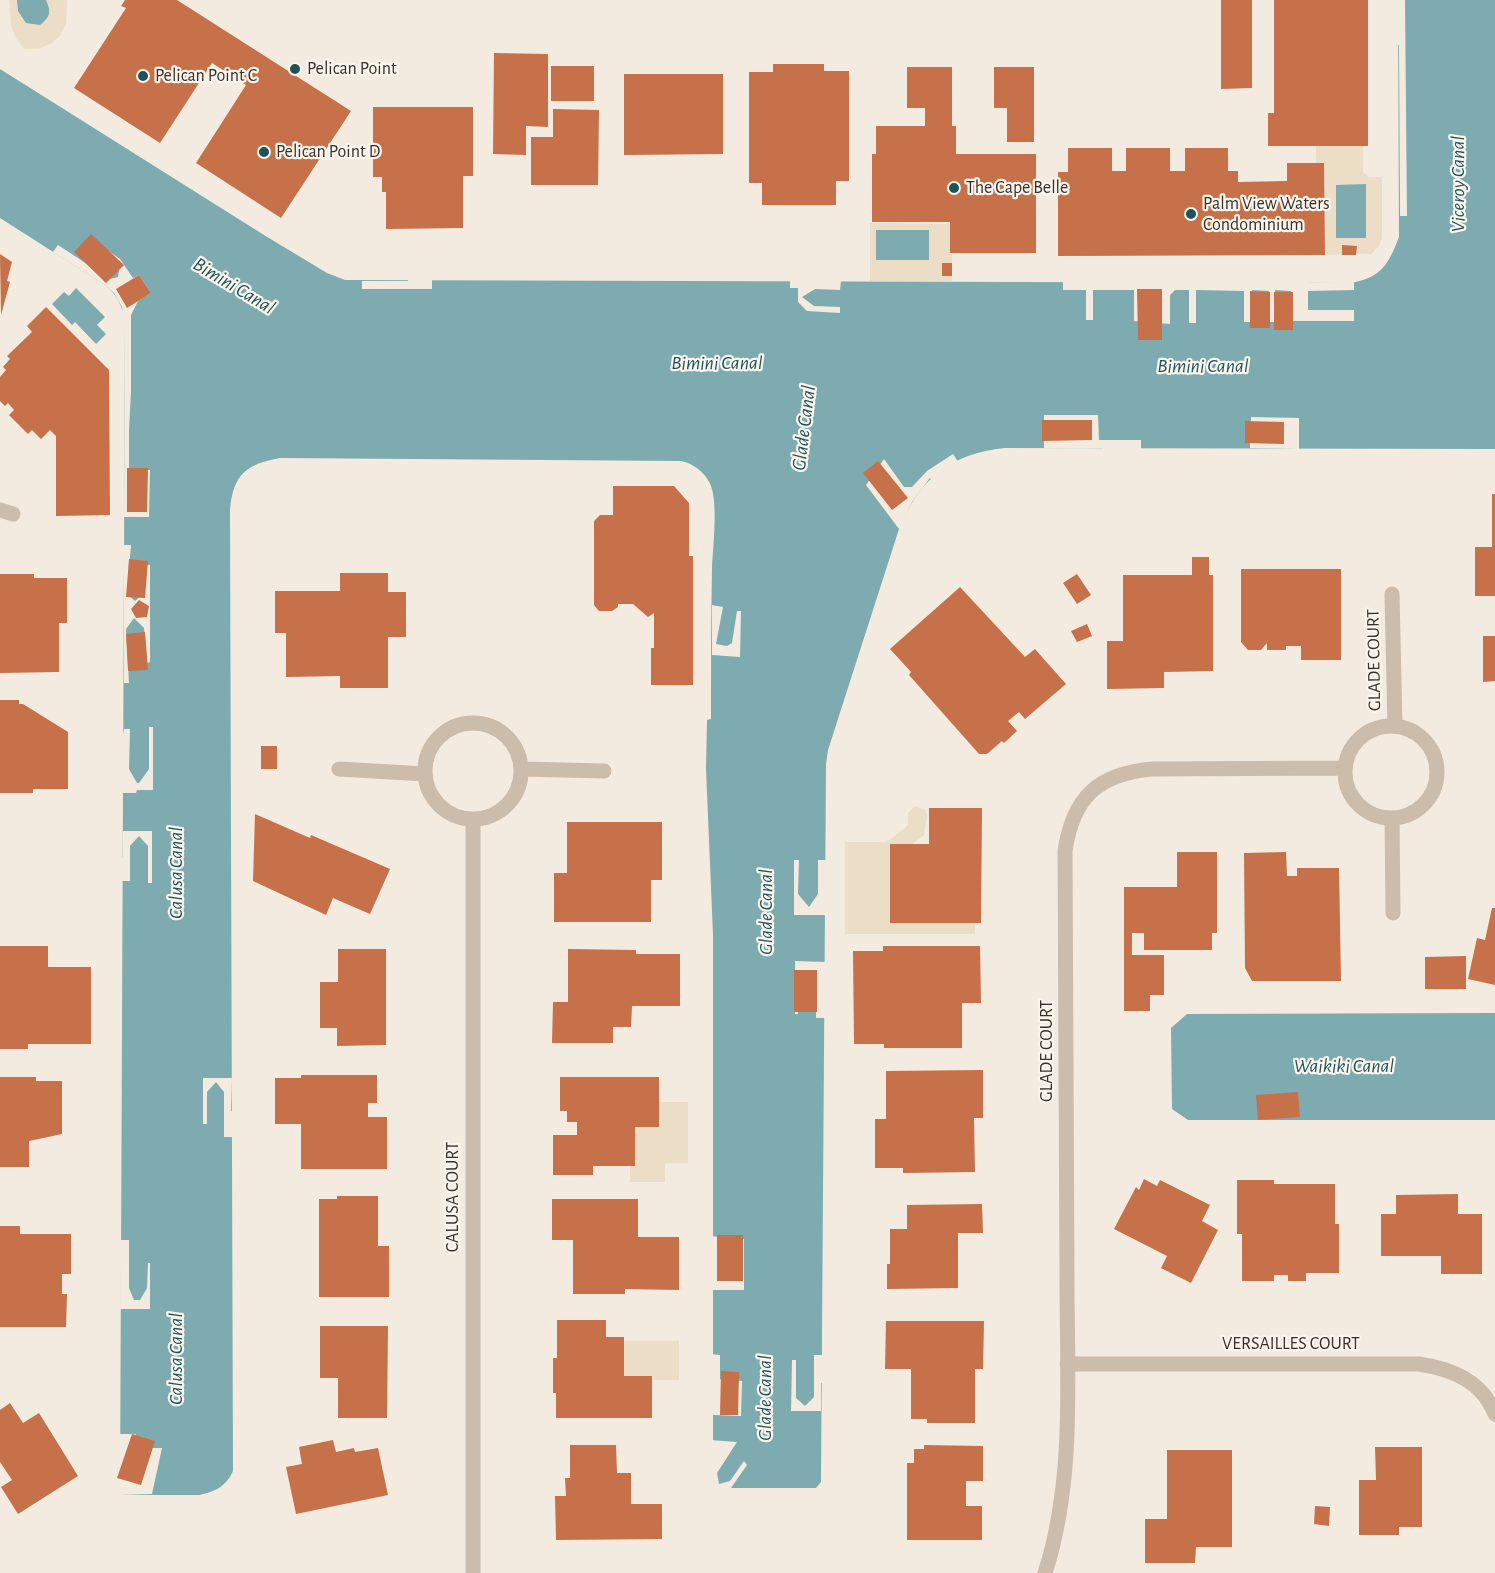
<!DOCTYPE html>
<html>
<head>
<meta charset="utf-8">
<style>
	body { margin:0 }
	canvas { display:block; background:#f3ebdf }
</style>
</head>
<body>
<canvas width="1495" height="1573"></canvas>
<script>
const g = document.querySelector('canvas').getContext('2d');
g.lineJoin = 'round';
function paint(path, color) { g.fillStyle = color; g.fill(path, 'evenodd'); }
function stroke(path, color, width, dash) { g.strokeStyle = color; g.lineWidth = width; g.lineCap = dash ? 'butt' : 'round'; g.setLineDash(dash || []); g.stroke(path); }
function drawText(font, color, halo, rows, align = 'center') {
  g.font = font + ' "Alegreya Sans",sans-serif'; g.lineWidth = 4.5; g.setLineDash([]); g.textBaseline = 'middle'; g.strokeStyle = halo; g.fillStyle = color; for (const [text, x, y, turn = 0] of rows) {
    g.save(); g.translate(x, y); g.rotate((+turn || 0) * Math.PI / 180); g.textAlign = isNaN(turn) ? turn : align; if (halo) g.strokeText(text, 0, 0); g.fillText(text, 0, 0); g.restore();
  }
}
paint(new Path2D(`
	M9,0H67L66,23L60,36L52,43L39,49H24L16,38L11,26Z
	M1316,146H1363V172L1369,177H1382V238L1379,246L1371,254L1325,255L1324,164L1316,163Z
	M870,223L950,224V253H952V281H870Z
	M915,806L925,810L927,816L924,835L912,844H890L975,923V934H845V842H885L891,839L906,827L908,824V813Z
	M659,1102H688V1163H665V1182H630V1166H635V1127L659,1126Z
	M624,1341H679V1380H652L651,1376H624Z`), '#ebddc6');
paint(new Path2D(`
	M17,0H46C51,11 51,17 40,25L26,23L18,11Z
	M1398,0H1495V449L1005,448C950,454 920,478 899,529L828,750L826,764L821,1482L816,1488H713V935L706,769L707,720L711,719C711,669 711,618 712,568C713,547 718,505 711,486C707,474 693,463 681,461L280,458C247,464 233,474 230,510L233,1471C226,1487 214,1492 199,1495H120L125,321C122,305 117,295 105,285L0,218V69L264,235L327,273L345,280L1351,283C1382,277 1388,265 1399,237Z
	M1366,184V238H1336V185Z
	M876,230H929V260H876Z
	M76,288L105,317L97,325L106,334L96,344L75,322L72,325L52,304L64,292L69,296Z
	M1495,1013V1120H1188L1172,1109L1171,1028L1187,1014Z`), '#7eabb0');
paint(new Path2D(`
	M1398,0H1405L1407,216H1400L1399,45H1396L1395,24L1398,23Z
	M96,242L120,259L133,278L139,275L151,293L138,301L131,315V391L129,430V504L146,470H150L149,517H124L125,336L122,307L114,293L105,285L53,252L58,245L90,266L105,280L118,277L120,265Z
	M408,278H432V289H362V281H408Z
	M790,278H814L815,281H841L840,290L815,289L802,297L814,306L840,307V313L807,311L798,302V288H790Z
	M1279,280H1309L1310,283L1354,282V290L1308,291V310H1354V321H1291V291L1275,290V322H1269V291L1252,290L1251,322H1244V291L1196,290V323H1189V290H1175L1170,295V324L1134,321V290H1093V320H1086V290H1063V282H1279Z
	M1044,415H1098L1099,440H1141V451H1103V448H1044Z
	M1251,417L1299,418V449L1250,448Z
	M953,454L959,463L932,480L930,478L912,502L899,529L866,485L884,459L904,487H912L927,471Z
	M124,545H131L127,594L135,601L143,594L145,565H150V662L147,663L144,628L134,618L126,629L129,683H124Z
	M712,605L723,607L716,644L727,646L732,643L737,611H741L740,657L712,655Z
	M149,727H153V790H137L136,793H123V760H120L121,735H123L124,729H130L129,769L137,783H139L149,769Z
	M826,764H829L828,934H825V915H794V860H799L798,894L809,907L818,894V860H826Z
	M123,831H152V883H148V846L139,836L130,846V881H120V857H123Z
	M795,961L825,962V986L828,987L827,1018H816V975H798V1014H795Z
	M203,1078H232L231,1111L234,1112V1137H224V1092L216,1082L207,1092V1124H203Z
	M710,1236L744,1239V1290H713V1275H710Z
	M118,1240H129V1288L134,1300H140L147,1288L148,1263H150V1309H120L121,1264L118,1263Z
	M710,1354L720,1355V1379L742,1381L741,1416L713,1415V1380H710Z
	M814,1355H825L824,1383H821V1411H791L792,1360H796V1398L805,1406L814,1397Z
	M120,1434H136L125,1465L151,1448H162L152,1494L120,1495Z
	M710,1440L737,1442L717,1473L719,1484L730,1481L744,1461L747,1465L731,1488H713V1456L710,1455Z`), '#f3ebdf');
paint(new Path2D(`
	M125,0H177L351,111L281,218L196,163L246,85L212,63L160,143L74,88L126,8L121,6Z
	M1221,0H1252V88L1221,89Z
	M1274,0H1368V146H1268V113H1274Z
	M494,53L548,54V127L526,126V155L493,154Z
	M773,64H824V71H849V181H836V205H762V183H749V72H773Z
	M551,66H594V101H551Z
	M907,67H952V126H956V154H1036V253H950V222H872V154H876V126H925V108H907Z
	M994,67H1034V142H1007V108H994Z
	M624,74H723V154L624,155Z
	M373,107H473V176H463V228L386,229V192H382V177H373Z
	M553,109L599,110L598,185H531V137H553Z
	M1068,148H1112V171H1126V148H1170V171H1185V148H1228V171H1238V182L1287,181V163H1324L1325,255L1058,256V172H1068Z
	M91,234L124,265L106,283L74,252Z
	M1342,245L1357,246L1356,255H1342Z
	M0,254L12,262L7,281L10,282L1,315Z
	M942,263H952V276H942Z
	M139,275L151,293L127,308L116,289Z
	M1137,289H1162V340H1138Z
	M1250,291L1270,292V328H1250Z
	M1274,292H1293V330H1274Z
	M46,307L109,370L110,515L56,516V436L50,430L41,439L32,430L28,434L9,415L14,410L8,403L5,406L0,401V377L6,370L3,367L10,359L7,356L32,332L27,326Z
	M1042,420H1092V440L1042,441Z
	M1245,421L1284,422V444L1245,443Z
	M878,461L908,498L892,510L863,473Z
	M127,468H148L147,512H127Z
	M613,486H674L689,503V556H693V685H651V648H654V613L648,617L633,604H618V607L612,611H599L594,605V521L600,515H613Z
	M1492,494H1495V596H1475V547H1492Z
	M1192,557H1209V575H1213V671L1164,672V688L1107,689V641H1123V575H1192Z
	M129,559L148,561L145,598L126,597Z
	M1241,569H1341V660H1301V646H1286V650H1267V643L1261,650H1248L1241,642Z
	M340,573H388V592H406V637H388V688H340V676L286,677V633H275V591H340Z
	M0,574H34V578H67V623H59V672L0,673Z
	M1077,574L1091,595L1077,604L1063,583Z
	M960,587L1025,657L1035,649L1066,684L1025,719L1019,712L1008,721L1017,731L1004,743L1002,741L987,754H979L909,675L911,672L890,649Z
	M139,600L149,606L147,617L136,618L131,609Z
	M1087,624L1092,636L1077,642L1071,631Z
	M145,632L148,670L128,671L126,634Z
	M1483,636H1495V681L1483,682Z
	M0,700H19V704H23L68,732V789H33V793H0Z
	M261,746H277V769H261Z
	M929,808H982L981,923H890V844H929Z
	M255,814L310,838L311,835L390,869L370,914L333,898L326,915L253,881Z
	M567,822H662V880H651V922H554V873H567Z
	M1177,852H1217V933H1212V950H1144V933H1132V955H1164V995H1150V1011H1124V887H1177Z
	M1286,852L1287,876H1297V868H1339L1341,981H1252L1245,968L1244,853Z
	M1492,908H1495V985L1468,979L1477,938L1485,940Z
	M0,946H48V967H91V1044H28V1049H0Z
	M883,946H980L981,1003H962V1048H884V1044H854L853,951H883Z
	M338,949H386V1045L337,1046V1028H320V982H338Z
	M568,949L636,950V954H680V1006H632L631,1027H613V1043H552L553,1002H568Z
	M1466,956V989H1425V957Z
	M794,970H817V1012H794Z
	M983,1070V1118H974L975,1172L903,1173V1168H875V1119H886V1071Z
	M301,1075H377V1103H368V1117H387V1169H301V1124H275V1078H301Z
	M0,1077H36V1081H62V1134L29,1141V1167H0Z
	M560,1077H659V1127H635V1166H593V1175H553V1135H577V1122H567V1111H560Z
	M1298,1092L1300,1117L1258,1120L1256,1095Z
	M1144,1179L1157,1186L1160,1180L1210,1205L1202,1221L1218,1230L1191,1283L1161,1268L1167,1256L1114,1229L1136,1187L1139,1190Z
	M1237,1180H1274V1184H1335V1224H1339V1273H1306V1281H1288V1275H1274V1281H1242V1234H1237Z
	M1458,1194V1214H1482V1274H1441V1256H1381V1214H1396V1195Z
	M337,1196H378V1246H389V1297H319V1199H337Z
	M552,1199H638V1237H679V1290L625,1289V1294H573V1240H552Z
	M982,1204L983,1233H958V1288L887,1289V1264H890V1229H907V1205Z
	M0,1226H20V1234H71V1274H62V1294H67L66,1327H0Z
	M717,1235H743V1281H717Z
	M557,1320H606V1337H624V1376H652V1418H556V1393H553V1358H557Z
	M886,1321H984L983,1369H975V1423H927V1419H911V1369H885Z
	M320,1326H388L387,1418H338V1378H320Z
	M721,1371L739,1372L738,1415H720Z
	M10,1403L23,1423L39,1413L78,1476L18,1514L1,1487L12,1480L0,1462V1410Z
	M132,1434L155,1441L141,1485L117,1478Z
	M333,1440L336,1452L354,1448L355,1452L378,1448L388,1495L296,1514L286,1467L302,1464L299,1447Z
	M570,1445H616L617,1473H631V1504H662V1539L556,1540L555,1496H566L565,1478H570Z
	M924,1445L983,1446V1481H966V1506H982V1540H907V1463H914V1449H924Z
	M1375,1447H1422V1527H1399V1535H1359V1480H1376Z
	M1167,1450H1232V1547H1196L1195,1563H1145V1519H1167Z
	M1315,1506L1330,1507L1329,1526L1314,1524Z`), '#c6714a');
stroke(new Path2D(`
	M0,510L13,514
	M1392,594L1395,726
	M425 771a48 48 0 1 1 96 0a48 48 0 1 1-96 0Z
	M1345 772a46 46 0 1 1 92 0a46 46 0 1 1-92 0Z
	M339,769L425,774
	M521,769L604,771
	M1392,818L1393,913
	M1067,1364H1419C1452,1369 1482,1381 1495,1414
	M473,1573V820
	M1045,1573C1075,1480 1067,1377 1067,1281C1067,1138 1065,994 1065,851C1073,797 1098,774 1152,769L1345,768`), '#ccbcab', 15);
for (const [x, y, r, color] of [
	[295,69,6,"#1f535b"],
	[143,76,6,"#1f535b"],
	[264,152,6,"#1f535b"],
	[954,188,6,"#1f535b"],
	[1191,214,6,"#1f535b"]
]) { const dot = new Path2D(); dot.arc(x, y, r, 0, 2 * Math.PI); g.fillStyle = color; g.fill(dot); stroke(dot, '#faf5ec', 2); }
drawText('18px', '#39302a', '#faf5ec', [
	["Pelican Point",307,69],
	["Pelican Point C",155,76],
	["Pelican Point D",276,152],
	["The Cape Belle",966,188],
	["Palm View Waters",1203,204],
	["Condominium",1203,225]
], 'left');
drawText('18px', '#39302a', '#faf5ec', [
	["GLADE COURT",1374,660,-91],
	["GLADE COURT",1047,1051,-90],
	["CALUSA COURT",453,1197,-90],
	["VERSAILLES COURT",1291,1344]
]);
drawText('italic 20px', '#1f535b', '#faf5ec', [
	["Viceroy Canal",1458,184,-90],
	["Bimini Canal",234,286,31],
	["Bimini Canal",717,363],
	["Bimini Canal",1203,366],
	["Glade Canal",804,428,-83],
	["Calusa Canal",176,873,-90],
	["Glade Canal",766,912,-90],
	["Waikiki Canal",1344,1066],
	["Calusa Canal",176,1359,-90],
	["Glade Canal",765,1398,-90]
]);
</script>
</body>
</html>
